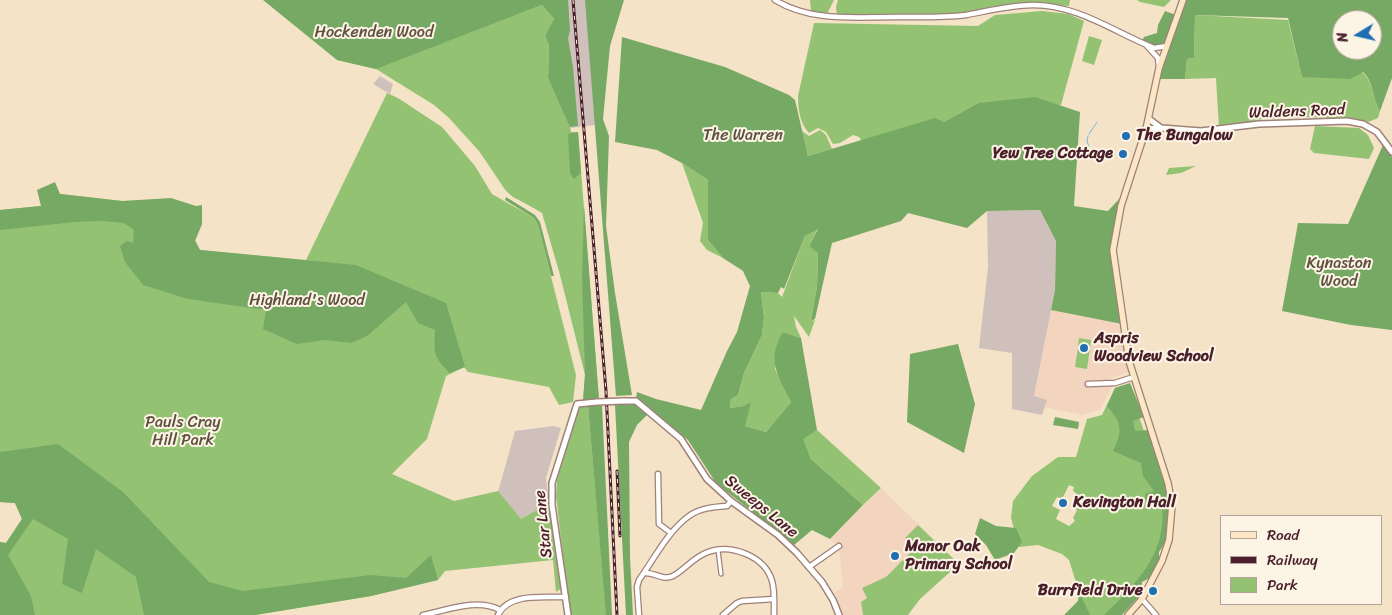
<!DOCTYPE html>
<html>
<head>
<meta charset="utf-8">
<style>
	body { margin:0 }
	#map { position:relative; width:1392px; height:615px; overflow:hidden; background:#f4e3c7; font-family:Sriracha,sans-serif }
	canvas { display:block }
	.legend { position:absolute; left:1220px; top:515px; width:162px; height:90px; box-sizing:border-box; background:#fcf5e5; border:1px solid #b59f9b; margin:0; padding:6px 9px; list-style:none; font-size:15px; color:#4a1f2b }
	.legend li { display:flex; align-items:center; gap:10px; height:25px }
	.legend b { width:25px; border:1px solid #b59f9b }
	.north { position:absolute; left:1332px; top:10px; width:50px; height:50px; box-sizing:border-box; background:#fcf5e5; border:1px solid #b59f9b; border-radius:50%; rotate:261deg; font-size:14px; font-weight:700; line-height:20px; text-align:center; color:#4a1f2b }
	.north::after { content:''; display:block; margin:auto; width:18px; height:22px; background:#1f6fb2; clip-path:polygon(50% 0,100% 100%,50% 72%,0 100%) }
</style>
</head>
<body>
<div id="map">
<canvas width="1392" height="615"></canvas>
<ul class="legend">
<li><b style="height:6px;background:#fbe7c3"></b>Road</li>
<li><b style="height:6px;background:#4a1f2b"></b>Railway</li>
<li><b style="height:14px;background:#93c372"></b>Park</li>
</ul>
<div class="north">N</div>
</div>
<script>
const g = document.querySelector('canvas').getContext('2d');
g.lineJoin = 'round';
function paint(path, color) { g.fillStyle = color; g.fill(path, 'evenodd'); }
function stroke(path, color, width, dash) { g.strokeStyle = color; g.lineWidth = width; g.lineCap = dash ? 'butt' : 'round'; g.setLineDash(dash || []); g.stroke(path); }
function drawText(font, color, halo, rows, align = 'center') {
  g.font = font + ' Sriracha,sans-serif'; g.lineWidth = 4; g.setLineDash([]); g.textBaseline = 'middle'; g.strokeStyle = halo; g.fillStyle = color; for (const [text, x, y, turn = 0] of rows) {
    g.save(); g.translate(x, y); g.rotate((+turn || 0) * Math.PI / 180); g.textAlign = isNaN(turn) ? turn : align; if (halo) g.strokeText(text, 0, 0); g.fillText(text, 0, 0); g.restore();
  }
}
paint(new Path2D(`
	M1051,310L1122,324L1128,372L1108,380V386H1112L1100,410L1081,415L1045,407L1047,400L1034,397Z
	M881,488L959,564L920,599L908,615H842L835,592L843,587L839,548L830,539Z`), '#f3d4bf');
paint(new Path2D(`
	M559,0H600L603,119L595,125L571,128L558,78Z
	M380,76L393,84L390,94L373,84Z
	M1040,210L1056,241L1055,290L1034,396L1047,400L1042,415L1012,409V353L979,348L988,267L987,211Z
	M553,426L561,428L546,478L549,503L521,519L498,492L515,431Z`), '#cfc0bb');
paint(new Path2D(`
	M810,0H834L827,14L811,11Z
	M838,0H1070L1069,6L1029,2L956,14L837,15L836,7Z
	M1137,0H1171L1164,7L1140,2Z
	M542,5L554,19L545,35L549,46L548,78L569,121L571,132H578L599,400L583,401L585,375L560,275L542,213L530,206L513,197L506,191L479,151L449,118L434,105L376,69L337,60L406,57Z
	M1042,11L1068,14L1084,21L1061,105L978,103L944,122L863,143L859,137L853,135L840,143L833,144L826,132L818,128L809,133C800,124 798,109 798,96L814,23L978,26L995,15Z
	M1195,15L1288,20L1302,77L1362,72C1374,82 1372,99 1380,111L1378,118L1368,122L1357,119L1305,117L1262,119L1219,128L1216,78L1185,79L1187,59L1194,58Z
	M1089,36L1102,40L1094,65L1082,61Z
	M387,93L398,98L442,127L475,166L492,194L534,218L538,225L576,375L573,402L559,405L549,387L468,372L464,367L446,376L427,439L392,474L454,501L498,491L521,519L549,503L562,588L556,592L553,560L445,571L438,580L371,596L255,615H0V542L6,543L22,519L15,503L0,502V210L41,206L60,194L122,201L202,224L195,240L200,250L306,260Z
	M1315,126L1359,128L1368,135L1374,148L1369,159L1314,153L1310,149Z
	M820,130L826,135L832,149L808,156L802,131L809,136Z
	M682,163L708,180V240L723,258L707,250L700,241L703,223Z
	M1196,166L1181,173L1166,175L1169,168Z
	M818,228L809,246L818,252L817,286L811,321L815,320L809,337L794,316L796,327L801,338L783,332L775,369L791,402L766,432L745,426L744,406L730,408L731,399L738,395L744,373L762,335L764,317L761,292L778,293L782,297L805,236Z
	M1079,338L1091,340L1087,369L1075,367L1078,348H1080L1078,347Z
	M1128,384L1155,464L1165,523L1151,567L1114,615H1088L1079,592L1069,560L1062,554L1038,545L1019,547L1011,518L1013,501L1032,476L1058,457H1076L1087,419L1102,415L1115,388ZM1069,485L1074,487L1073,491L1076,493L1071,507L1077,510L1073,518L1075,521L1069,526L1056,519L1060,510L1052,506L1057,497L1062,499Z
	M588,406L606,608V615H570L556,496L557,480L578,407Z
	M817,430L881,488L863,505L811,459L802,438Z
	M918,525L959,564L920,599L908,615H863L861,602L867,598L862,588L886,577L915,548L905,538Z`), '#93c372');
paint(new Path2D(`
	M263,0H568L570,31L568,38L573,67L578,126L570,127L548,78L549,46L545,35L554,19L542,5L376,69L337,60Z
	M585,0H624L610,46L603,119L609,136L606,226L615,293L632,395L616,396Z
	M1183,0H1392V78L1380,111C1372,99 1374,82 1363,72L1350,79L1302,77L1288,18L1195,15L1194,58L1187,59L1185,79H1158ZM1342,20H1372V50H1342Z
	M1165,11L1176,15L1166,45L1154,46L1142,41L1144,37L1157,33L1158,25Z
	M622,37L725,67L789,95L795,100L808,156L935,118L944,122L978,103L1035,97L1080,112L1074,206L1108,211L1119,199L1110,248L1122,324L1051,310L1055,290L1056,241L1040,210L987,211L967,228L908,213L901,221L832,243L815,319L811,321L817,286L818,253L809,246L818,229L805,236L784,289L781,287L778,293L761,292L764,317L762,335L744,373L738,395L731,399L730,408L744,406L751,402L745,426L766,432L791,402C778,376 766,360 783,332L801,338L817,430L803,439L811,459L863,505L830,539L812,530L794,545L716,483L688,440L636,398L637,392L656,399L701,410L727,351L737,332L750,286L743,271L723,258L708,240V180L682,163L657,150L615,142Z
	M578,132L581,173L574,179L570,173L568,134Z
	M1383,145L1392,157V330L1351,325L1282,311L1298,223L1348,224Z
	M55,182L60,194L122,201L171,198L196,206L202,205V224L195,241L200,250L356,265L446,303L465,367L450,373C433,357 434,353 435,330L418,323L406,302L367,336L351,343L325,340L297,344L263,329L266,310L188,299L143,285L125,262L120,246L127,241L133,243L134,230L124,223L102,221L75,222L0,230V210L41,206L37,190Z
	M506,197L535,215L540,222L554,276H551L538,225L534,218L505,200Z
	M584,206L599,400L583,401L585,375L582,277Z
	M958,344L975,404L964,453L907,422L910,354Z
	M1130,383L1144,417L1133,421L1135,431L1148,430L1165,480L1169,520L1167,540L1159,552V564L1152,577L1142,582V593L1122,615H1104C1135,585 1167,554 1162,507L1146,510L1145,494L1154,491L1143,476L1141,463L1113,451C1123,430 1122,423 1107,406L1115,388Z
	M615,405H636L648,414L637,425L629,442L630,557L633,615H626Z
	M602,406L612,615H606L588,406Z
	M1055,417L1079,422L1078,429L1053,425Z
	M58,444L123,492L209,582L243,591L370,575L406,578L431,555L438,580L371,596L255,615H144L136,577L96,549L82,593L62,584L68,539L33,519L8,555L31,596L35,615H0V542L6,543L22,519L15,503L0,502V452Z
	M980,518L996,526L1016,528L1022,542L1014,553L995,560L986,545L975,534Z
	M1079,592L1090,615H1064L1078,601Z`), '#76a964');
stroke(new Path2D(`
	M1089,134L1097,122
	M1088,136L1087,142L1089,146`), '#67c1e4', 1);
const pedestrian = new Path2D(`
	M718,550L721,574`);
const minor = new Path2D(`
	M775,0C811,22 854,17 894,17C917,17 942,18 966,15C988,11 1011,5 1033,5C1078,5 1114,32 1154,48L1167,46
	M1147,46L1158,58L1159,67
	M1088,384L1115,383L1134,377
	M658,474L659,524L671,533
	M809,567L839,546
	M644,573C655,572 662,581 673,576C686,569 692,558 708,552C730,543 765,556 772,581C775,591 774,604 774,615
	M1142,599L1156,615
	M423,615C448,610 477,598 500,610
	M498,615C509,592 544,598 566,597
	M639,615L637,587L639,580C654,559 668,531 689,516C700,508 714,507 727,506L731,501
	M723,615L737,603L742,601L774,599`);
const tertiary = new Path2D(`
	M1149,119L1161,128
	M1146,129L1161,128L1201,131L1259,124L1347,121L1363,124L1377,132L1392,152
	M623,401H636L681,439L707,479L731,501L778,535L797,553L822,582L833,600L839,615
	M568,615L552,505V483L577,404L597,402`);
const secondary = new Path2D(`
	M1128,615L1142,599L1162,561L1169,540L1172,505L1168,483L1129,361L1113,250L1121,206L1146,129L1159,68L1183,0`);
stroke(pedestrian, '#9f8179', 5.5);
stroke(minor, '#9f8179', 7);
stroke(tertiary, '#9f8179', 8);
stroke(secondary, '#9f8179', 8);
stroke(pedestrian, '#fff', 3);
stroke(minor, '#fff', 4.5);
stroke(tertiary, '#fff', 5);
stroke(secondary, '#fbe7c3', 5.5);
const rail = new Path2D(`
	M573,0L606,391L617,615
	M617,471L620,536`);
stroke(rail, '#4a1f2b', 3);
stroke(rail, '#fcf5e5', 1, [4]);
const tertiaryBridge = new Path2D(`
	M597,402L623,401`);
stroke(tertiaryBridge, '#9f8179', 8, []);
stroke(tertiaryBridge, '#fff', 5);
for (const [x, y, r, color] of [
	[1126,136,5,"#1f6fb2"],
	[1123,154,5,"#1f6fb2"],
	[1084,348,5,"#1f6fb2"],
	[1063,503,5,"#1f6fb2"],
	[895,556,5,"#1f6fb2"],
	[1153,591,5,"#1f6fb2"]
]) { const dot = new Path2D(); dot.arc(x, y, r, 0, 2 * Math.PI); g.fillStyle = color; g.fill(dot); stroke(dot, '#fcf5e5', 2); }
drawText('16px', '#605040', '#fcf5e5', [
	["Hockenden Wood",374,33],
	["The Warren",743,136],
	["Kynaston",1339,264],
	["Wood",1339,282],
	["Highland's Wood",307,301],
	["Pauls Cray",183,423],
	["Hill Park",183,441]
]);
drawText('16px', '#4a1f2b', '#fcf5e5', [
	["Waldens Road",1297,112,-2],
	["Sweeps Lane",761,507,39],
	["Star Lane",544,524,-96]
]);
drawText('bold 16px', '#4a1f2b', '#fcf5e5', [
	["The Bungalow",1136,136],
	["Yew Tree Cottage",1113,154,"right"],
	["Aspris",1094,339],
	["Woodview School",1094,357],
	["Kevington Hall",1073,503],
	["Manor Oak",905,547],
	["Primary School",905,565],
	["Burrfield Drive",1143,591,"right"]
], 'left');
</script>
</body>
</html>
